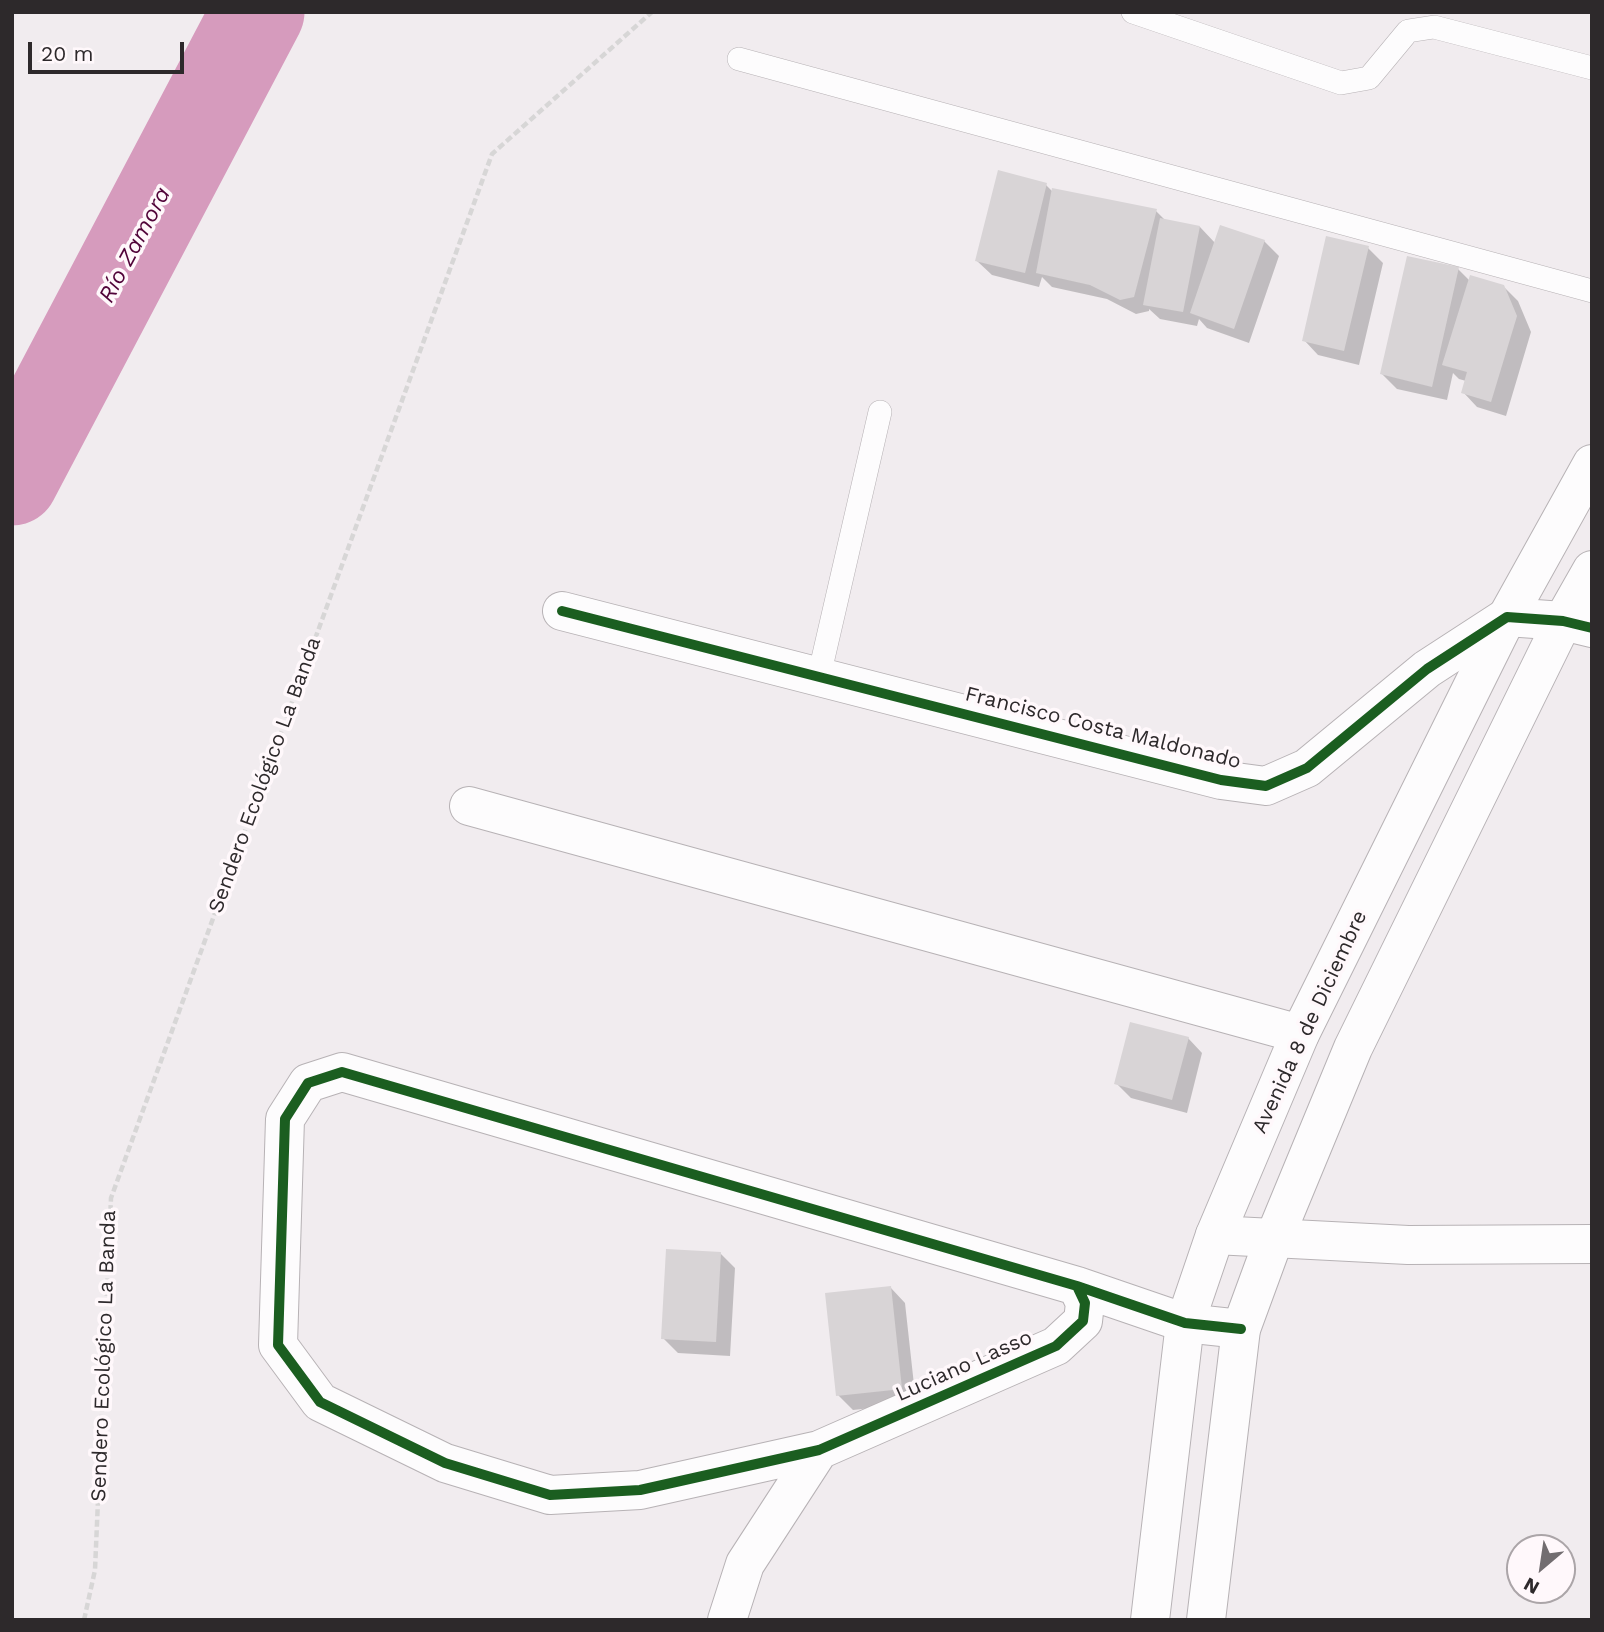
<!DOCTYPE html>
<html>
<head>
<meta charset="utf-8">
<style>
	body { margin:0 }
	#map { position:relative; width:1604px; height:1632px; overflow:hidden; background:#f1ecef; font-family:"Work Sans",sans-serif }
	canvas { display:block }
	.frame { position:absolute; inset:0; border:14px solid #2d292b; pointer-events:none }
	.north { position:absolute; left:1506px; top:1534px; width:70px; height:70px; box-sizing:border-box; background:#fff8fb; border:2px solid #aba5a8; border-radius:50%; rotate:209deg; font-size:19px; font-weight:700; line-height:28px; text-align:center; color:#2d292b }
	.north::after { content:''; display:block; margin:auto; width:24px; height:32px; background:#726d70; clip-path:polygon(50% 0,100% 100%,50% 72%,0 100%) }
	.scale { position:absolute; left:28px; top:42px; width:156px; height:32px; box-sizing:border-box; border:4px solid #2d292b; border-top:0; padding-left:9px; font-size:21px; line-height:24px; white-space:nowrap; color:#2d292b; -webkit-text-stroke:5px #fff8fb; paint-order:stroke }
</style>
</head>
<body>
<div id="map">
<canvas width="1604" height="1632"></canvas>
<div class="frame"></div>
<div class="north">N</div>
<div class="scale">20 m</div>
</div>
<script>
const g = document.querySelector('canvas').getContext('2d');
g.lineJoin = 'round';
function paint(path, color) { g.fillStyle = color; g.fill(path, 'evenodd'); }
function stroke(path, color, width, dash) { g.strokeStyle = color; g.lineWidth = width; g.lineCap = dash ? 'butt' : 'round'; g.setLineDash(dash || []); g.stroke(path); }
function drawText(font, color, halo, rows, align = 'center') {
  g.font = font + ' "Work Sans",sans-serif'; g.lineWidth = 7; g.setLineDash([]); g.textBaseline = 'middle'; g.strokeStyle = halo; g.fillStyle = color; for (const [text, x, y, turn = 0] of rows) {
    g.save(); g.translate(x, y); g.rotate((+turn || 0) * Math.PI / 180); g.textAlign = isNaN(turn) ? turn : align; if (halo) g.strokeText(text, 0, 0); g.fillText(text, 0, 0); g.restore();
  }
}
paint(new Path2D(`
	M1046,185L1053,192L1156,211L1166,221L1200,227L1216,244L1264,241L1279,256L1249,343L1207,328L1199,319L1197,326L1160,319L1149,309V311L1136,314L1107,299L1052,287L1042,277L1039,287L992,275L977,261Z
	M1368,248L1383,263L1359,365L1318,355L1304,340Z
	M1458,269L1470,281L1503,286L1518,301L1531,332L1506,416L1477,407L1463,392L1466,381L1459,379L1453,373L1447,400L1397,389L1382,374Z
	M1188,1038L1202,1053L1187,1113L1131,1098L1116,1083Z
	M720,1253L735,1268L730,1356L678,1353L663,1338Z
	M891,1288L905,1303L916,1403L853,1410L838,1395Z`), '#0003');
stroke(new Path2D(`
	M12,479L258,12`), '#d69bbd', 93);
paint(new Path2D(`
	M998,170L1047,183L1025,273L975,261Z
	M1052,188L1157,209L1134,297L1120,300L1090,285L1036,273Z
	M1160,218L1200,226L1183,312L1143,305Z
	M1220,225L1265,240L1234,329L1190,313Z
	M1326,236L1369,246L1344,351L1302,341Z
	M1407,256L1459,267L1432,387L1380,374Z
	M1470,275L1504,285L1517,316L1491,402L1461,393L1467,372L1442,365Z
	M1130,1022L1189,1037L1172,1100L1114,1084Z
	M666,1249L721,1252L716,1342L661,1339Z
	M891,1286L902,1389L836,1396L825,1293Z`), '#d8d4d6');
const service = new Path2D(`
	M1133,12L1341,83L1369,78L1408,31L1434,27L1592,68
	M739,59L1592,291
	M819,676L880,412`);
const minor = new Path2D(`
	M562,611L1221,780L1266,786L1307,768L1427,669L1507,617L1563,621L1592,628
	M469,806L1300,1034
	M1215,1235L1408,1245L1592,1244
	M1077,1286L1085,1303L1083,1321L1056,1346L819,1450L640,1490L550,1495L445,1463L320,1402L278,1345L285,1119L308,1083L342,1072L1077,1286L1185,1323L1241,1329
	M727,1620L745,1564L819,1450`);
const secondary = new Path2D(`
	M1150,1620L1185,1323L1215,1235L1300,1034L1507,617L1592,464
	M1206,1620L1241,1329L1274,1239L1353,1048L1563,621L1592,570`);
stroke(service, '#b7b2b5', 24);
stroke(minor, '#b7b2b5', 40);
stroke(secondary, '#b7b2b5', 40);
stroke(new Path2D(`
	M84,1620L95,1570L111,1198L492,154L652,12`), '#d7d6d6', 4.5, [7, 3.5]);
stroke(service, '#fdfcfd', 23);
stroke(minor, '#fdfcfd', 38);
stroke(secondary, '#fdfcfd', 38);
stroke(new Path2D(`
	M562,611L1221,780L1266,786L1307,768L1427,669L1507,617L1563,621L1592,628
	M1077,1286L1085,1303L1083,1321L1056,1346L819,1450L640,1490L550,1495L445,1463L320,1402L278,1345L285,1119L308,1083L342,1072L1077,1286L1185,1323L1241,1329`), '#1b5e20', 10);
drawText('21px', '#2d292b', '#fff8fb', [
	["Francisco Costa Maldonado",1103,728,14],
	["Sendero Ecológico La Banda",265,775,-70],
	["Avenida 8 de Diciembre",1310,1022,-65],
	["Sendero Ecológico La Banda",104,1356,-88],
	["Luciano Lasso",964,1366,-24]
]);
drawText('italic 23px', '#510339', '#fff8fb', [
	["Río Zamora",135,245,-62]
]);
</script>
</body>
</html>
